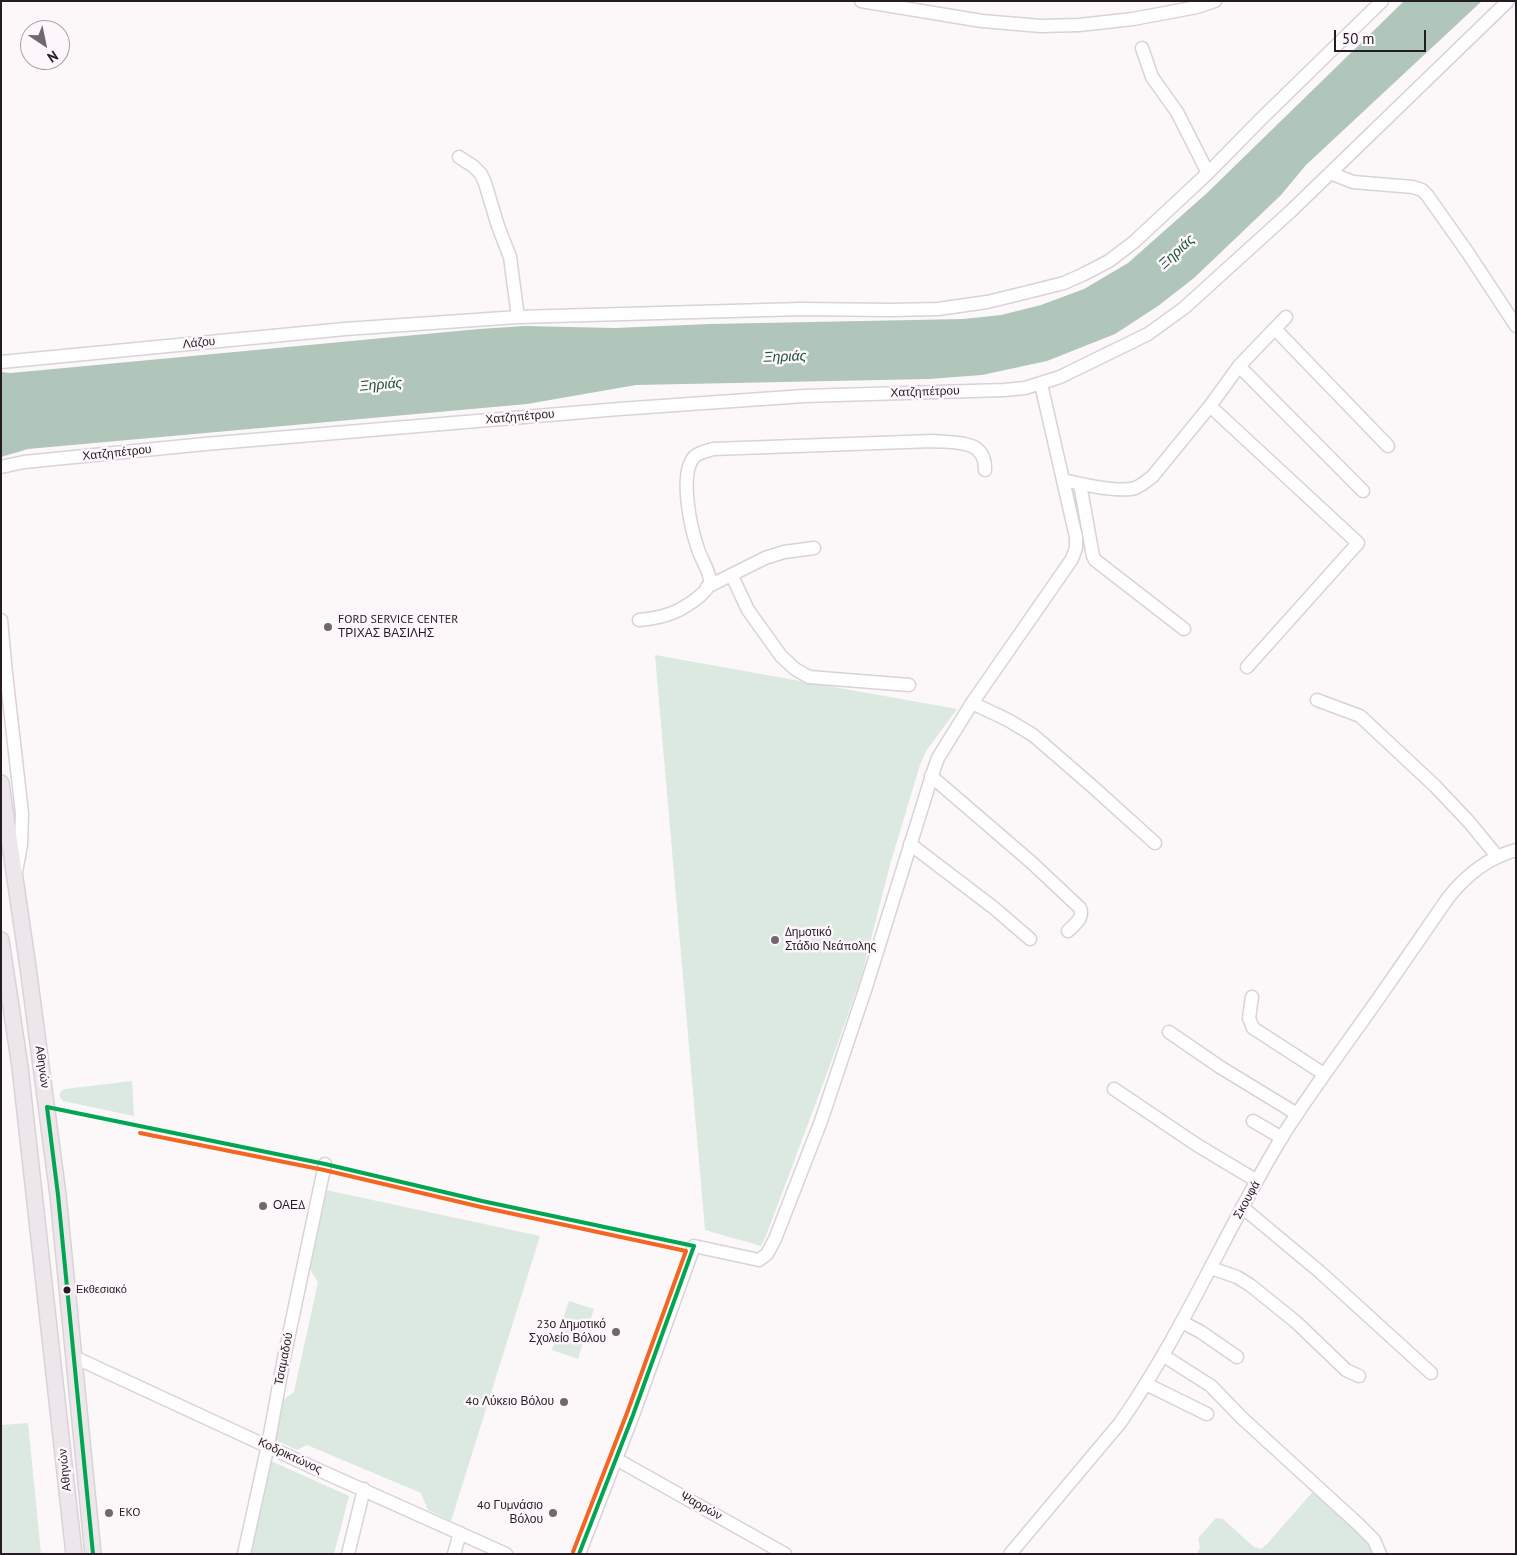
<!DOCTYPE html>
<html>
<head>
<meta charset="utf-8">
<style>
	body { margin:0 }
	#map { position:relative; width:1517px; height:1555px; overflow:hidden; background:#fcf8fa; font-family:"PT Sans",sans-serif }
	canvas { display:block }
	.frame { position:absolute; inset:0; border:2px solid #251b22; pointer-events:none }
	.north { position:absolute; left:20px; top:20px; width:50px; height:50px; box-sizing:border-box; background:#fdf7fb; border:1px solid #a79fa4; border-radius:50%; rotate:146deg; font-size:14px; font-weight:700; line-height:20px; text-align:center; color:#251b22 }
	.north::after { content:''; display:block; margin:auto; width:18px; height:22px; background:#70686e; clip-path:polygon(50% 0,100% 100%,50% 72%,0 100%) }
	.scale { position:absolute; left:1334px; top:30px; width:92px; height:22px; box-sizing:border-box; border:2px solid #251b22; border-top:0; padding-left:6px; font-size:15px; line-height:18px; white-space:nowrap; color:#251b22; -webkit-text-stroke:4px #fdf7fb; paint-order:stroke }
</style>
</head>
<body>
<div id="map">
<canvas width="1517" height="1555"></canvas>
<div class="frame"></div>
<div class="north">N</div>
<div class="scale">50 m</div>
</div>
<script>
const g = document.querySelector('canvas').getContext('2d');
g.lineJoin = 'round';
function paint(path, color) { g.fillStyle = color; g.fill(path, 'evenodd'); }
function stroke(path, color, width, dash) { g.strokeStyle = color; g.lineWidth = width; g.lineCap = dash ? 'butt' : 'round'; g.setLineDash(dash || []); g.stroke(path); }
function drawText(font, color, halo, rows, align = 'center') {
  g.font = font + ' "PT Sans",sans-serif'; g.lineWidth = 5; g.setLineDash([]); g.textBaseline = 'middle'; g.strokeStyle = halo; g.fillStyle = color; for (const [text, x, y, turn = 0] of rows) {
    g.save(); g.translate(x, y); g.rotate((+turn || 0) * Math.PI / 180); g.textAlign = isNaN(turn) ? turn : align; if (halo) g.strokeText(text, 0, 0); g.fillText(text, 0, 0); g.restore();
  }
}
paint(new Path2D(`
	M655,655L957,709L926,751L920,765L891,861L861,978L829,1068L766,1236L761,1246L705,1230Z
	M132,1081L134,1116L63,1101L59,1096L61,1091L65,1089Z
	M326,1190L540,1236L451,1521L428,1510L421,1493L307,1445L297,1450L271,1438L279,1403L294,1392L318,1282L309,1268Z
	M569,1301L594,1309L578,1359L552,1350Z
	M28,1423L41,1554H1V1425Z
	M271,1461L349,1496L334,1554H250Z
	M1316,1488L1361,1530L1377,1554H1197L1200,1547L1198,1538L1216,1518L1223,1519L1254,1547L1261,1549L1268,1543Z`), '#dbe9e1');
paint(new Path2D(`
	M1404,1H1482L1306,165L1281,195L1194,278L1158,306L1115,334L1047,361L982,375L929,379L636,385L527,404L28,449L1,457V372L11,373L479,329L524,326L615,328L710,324L963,319L1001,315L1041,305L1084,289L1128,263L1207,193Z`), '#b1c6ba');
const minor = new Path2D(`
	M861,1L982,21L1041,26L1079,25L1133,19L1197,7L1215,1
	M1142,48L1152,77L1177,112L1208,173
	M459,157L473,166L481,174L485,183L498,226L510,257L518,317
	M1330,173L1353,182L1413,187L1422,190L1427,195L1468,253L1516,326
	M1275,329L1388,446
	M1,362L345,329L518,317L801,309L891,310L938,309L987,302L1020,294L1064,283L1084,274L1109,261L1134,242L1208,173L1261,119L1382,1
	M1239,366L1363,491
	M1210,406L1358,543L1247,667
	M1,467L24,462L205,444L619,409L804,396L1004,390L1025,388L1060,377L1148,334L1184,308L1291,211L1508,1
	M1063,480C1080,484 1119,493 1135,488C1141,486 1146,481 1152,477L1210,406L1239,366L1286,317
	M1080,484L1093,556L1095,560L1184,629
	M732,576L748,610L781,656L795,669L809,677L909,685
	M707,587L765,558L784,552L814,548
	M1,620L6,673L22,813L21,845L16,872
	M639,620C649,619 659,618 669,614C680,611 708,594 710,582C711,574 700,557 698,549C691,529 678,472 695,456C700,452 707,451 713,449L933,441C956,443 986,439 985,470
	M1317,700L1360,716L1435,786L1469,822L1497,856
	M972,703L1008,720L1033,735L1093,787L1155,843
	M931,776L1031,862L1080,908C1084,918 1075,924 1068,931
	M910,844L994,908L1030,939
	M1252,997L1249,1018L1253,1028L1324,1074
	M1169,1032L1220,1067L1297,1114
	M1114,1089L1197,1145L1257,1181
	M1253,1121L1282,1138
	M1242,1207L1320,1272L1431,1373
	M1211,1268L1237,1277L1250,1285L1296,1322L1346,1370L1359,1376
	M1182,1322L1201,1332L1237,1357
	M1164,1356L1211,1386L1242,1418L1358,1524L1374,1540L1380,1554
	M74,1357L312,1467L506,1554
	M1146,1384L1207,1414
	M616,1459L785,1554
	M244,1554L268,1445L284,1358L325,1164
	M348,1554L364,1489
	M454,1554L460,1533
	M579,1554L633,1415L694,1246L759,1260L767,1254L775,1239L821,1121L866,987L934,769L938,758L972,703L1072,559L1076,548V537L1041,384
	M1010,1554L1120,1423C1183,1333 1225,1231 1282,1137C1302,1105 1324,1075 1346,1044C1381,996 1414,947 1448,898C1466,875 1487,858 1516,850`);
const major = new Path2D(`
	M1,783L28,967L58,1195L93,1554
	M1,940L20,1067L74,1554`);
stroke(minor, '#d9d2d6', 15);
stroke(major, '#d7d4d6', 18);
stroke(minor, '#fffefe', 12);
stroke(major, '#ede6eb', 15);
stroke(new Path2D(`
	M93,1554L58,1195L47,1107L325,1164L482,1201L694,1246L633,1415L579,1554`), '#00a651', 4);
stroke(new Path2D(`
	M140,1133L324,1170L481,1207L686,1251L627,1413L573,1552`), '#f26522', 4);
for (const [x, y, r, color] of [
	[328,627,5,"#70686e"],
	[775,940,5,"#70686e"],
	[263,1206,5,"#70686e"],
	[67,1290,4.5,"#251b22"],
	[616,1332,5,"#70686e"],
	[564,1402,5,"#70686e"],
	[109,1513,5,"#70686e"],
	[553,1513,5,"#70686e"]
]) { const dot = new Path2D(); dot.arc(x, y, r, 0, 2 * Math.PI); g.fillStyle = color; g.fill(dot); stroke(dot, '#fdf7fb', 2); }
drawText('11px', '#251b22', '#fdf7fb', [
	["Εκθεσιακό",76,1290]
], 'left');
drawText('12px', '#251b22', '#fdf7fb', [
	["Λάζου",199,343,-6],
	["Χατζηπέτρου",925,392,-2],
	["Χατζηπέτρου",520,417,-5],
	["Χατζηπέτρου",117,453,-6],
	["Αθηνών",42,1067,82],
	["Σκουφά",1247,1200,-61],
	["Τσαμαδού",284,1359,-79],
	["Κοδρικτώνος",290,1456,25],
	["Αθηνών",65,1470,-96],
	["Ψαρρών",701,1506,29]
]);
drawText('12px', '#251b22', '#fdf7fb', [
	["FORD SERVICE CENTER",338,620],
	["ΤΡΙΧΑΣ ΒΑΣΙΛΗΣ",338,634],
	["Δημοτικό",785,933],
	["Στάδιο Νεάπολης",785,947],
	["ΟΑΕΔ",273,1206],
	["23ο Δημοτικό",606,1325,"right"],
	["Σχολείο Βόλου",606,1339,"right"],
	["4ο Λύκειο Βόλου",554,1402,"right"],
	["4ο Γυμνάσιο",543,1506,"right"],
	["Βόλου",543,1520,"right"],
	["EKO",119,1513]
], 'left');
drawText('italic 14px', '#1a5138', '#fdf7fb', [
	["Ξηριάς",1177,252,-43],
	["Ξηριάς",785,357,-2],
	["Ξηριάς",381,385,-5]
]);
</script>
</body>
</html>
